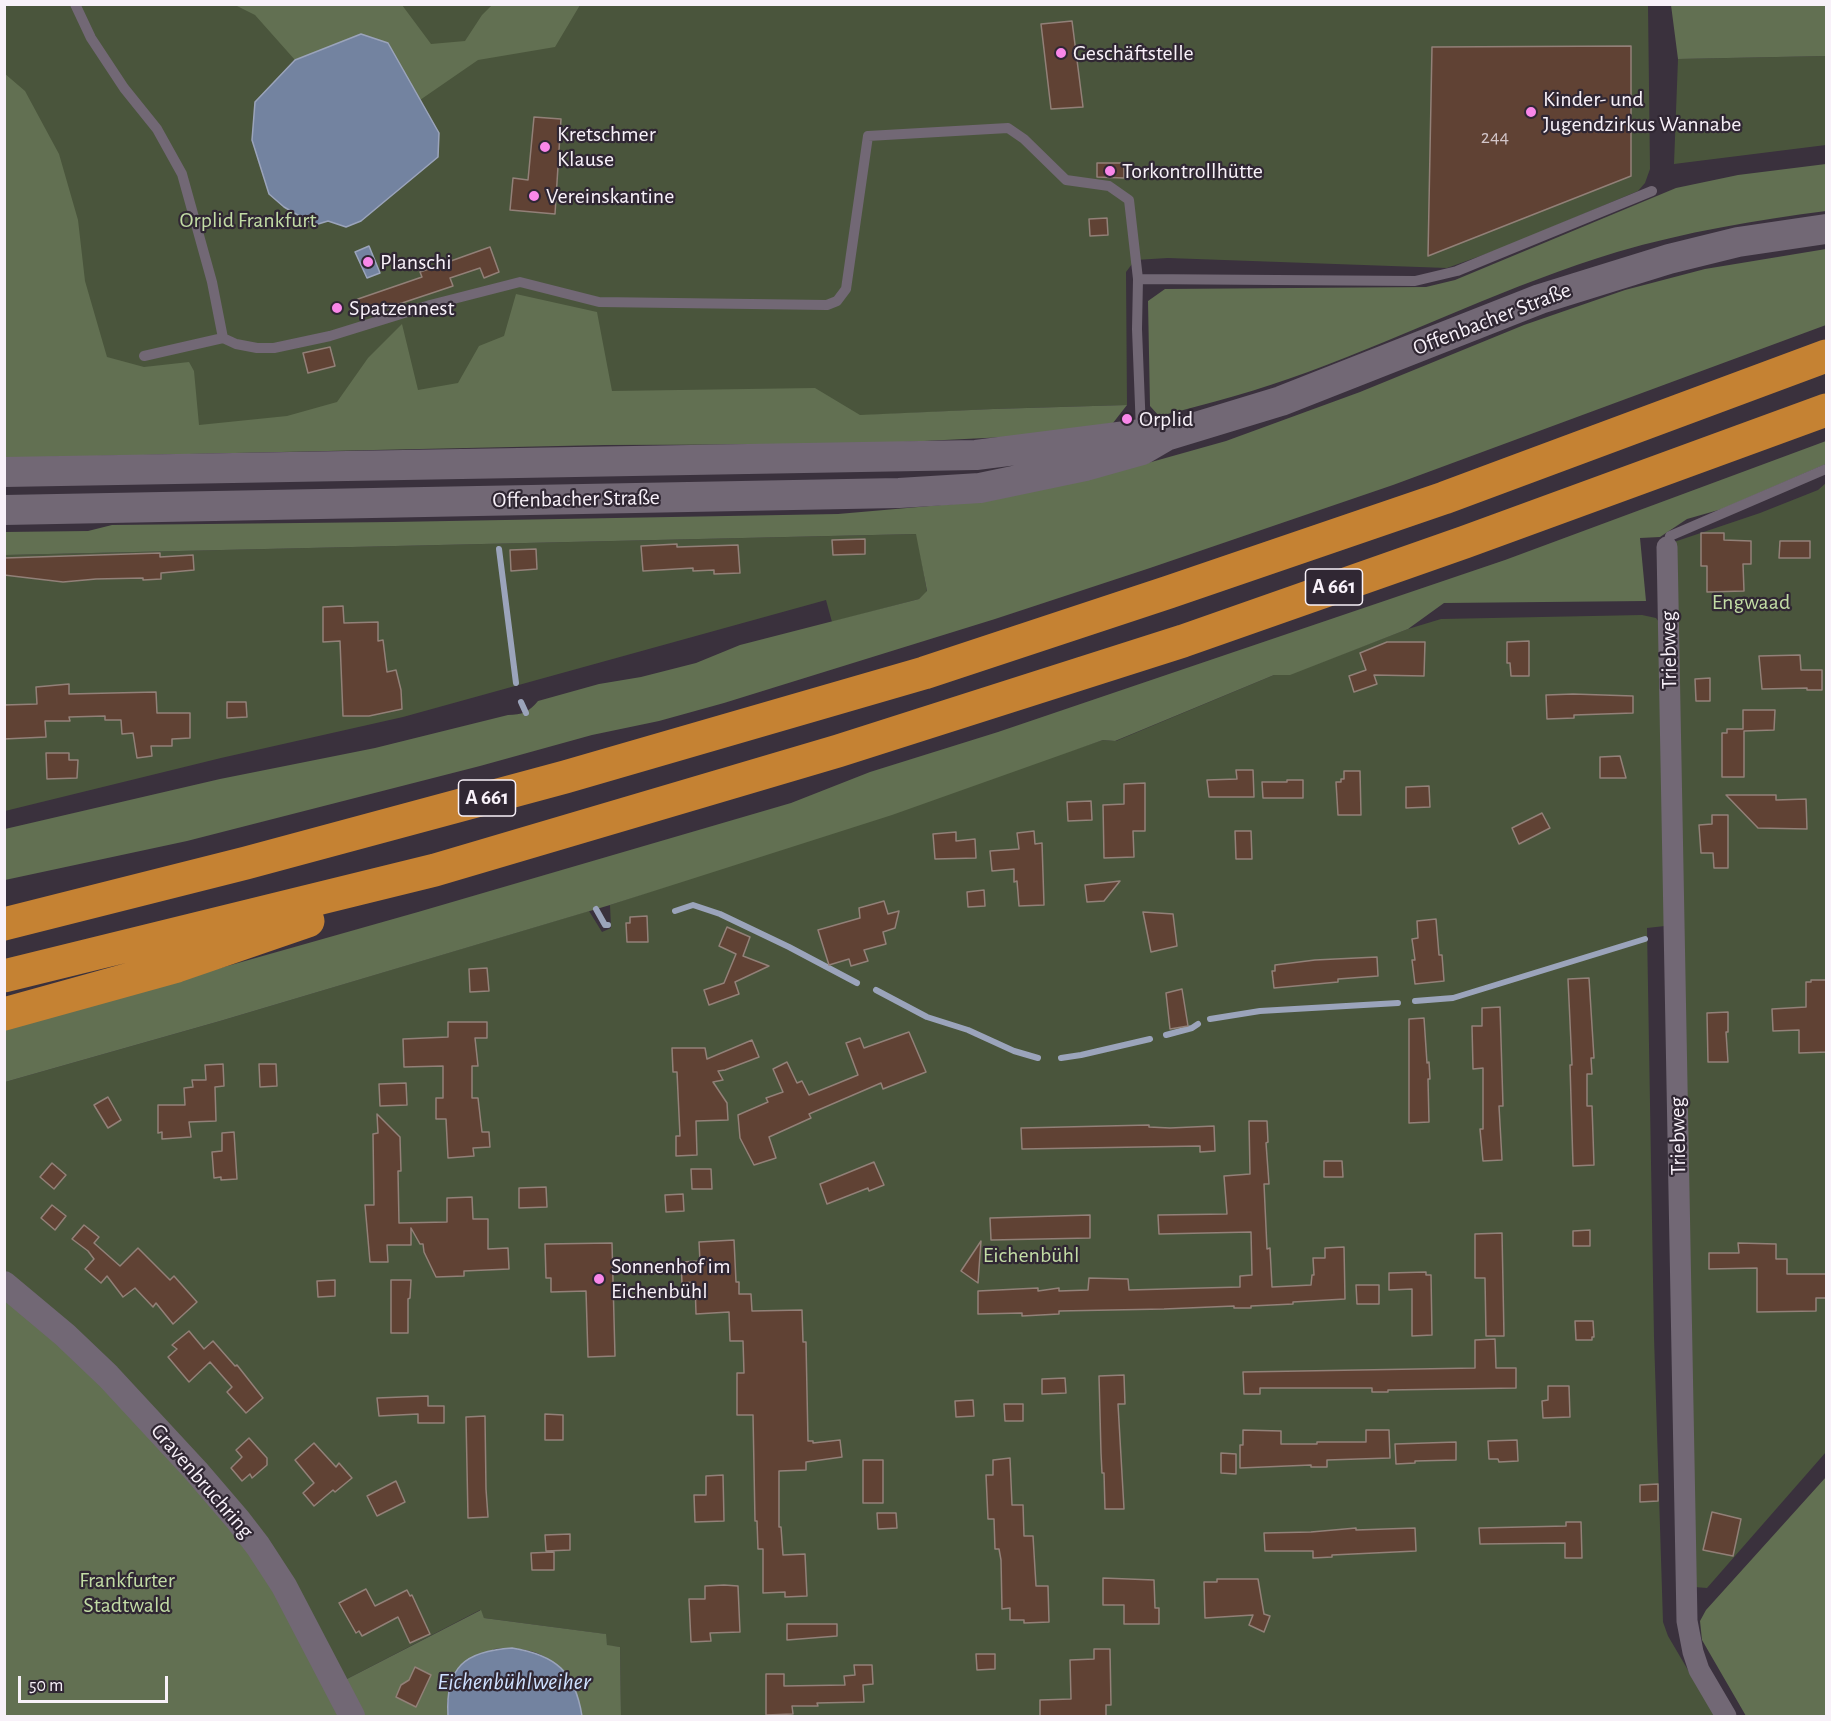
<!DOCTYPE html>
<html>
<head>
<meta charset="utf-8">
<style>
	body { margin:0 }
	#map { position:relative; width:1831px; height:1721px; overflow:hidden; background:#3a313d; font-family:"Alegreya Sans",sans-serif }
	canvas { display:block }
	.frame { position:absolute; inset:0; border:6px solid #f8f1f9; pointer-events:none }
	.scale { position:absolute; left:18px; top:1676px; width:150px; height:27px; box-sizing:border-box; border:3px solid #f8f1f9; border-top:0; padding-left:8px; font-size:18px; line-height:21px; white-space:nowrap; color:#f8f1f9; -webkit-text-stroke:4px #302733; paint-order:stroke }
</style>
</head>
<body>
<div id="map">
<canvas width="1831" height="1721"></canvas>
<div class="frame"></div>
<div class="scale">50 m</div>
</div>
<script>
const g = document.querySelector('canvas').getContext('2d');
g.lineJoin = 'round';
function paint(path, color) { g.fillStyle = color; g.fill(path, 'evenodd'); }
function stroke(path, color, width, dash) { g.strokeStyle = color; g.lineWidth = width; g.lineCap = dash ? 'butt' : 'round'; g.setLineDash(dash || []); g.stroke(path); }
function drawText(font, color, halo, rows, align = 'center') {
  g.font = font + ' "Alegreya Sans",sans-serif'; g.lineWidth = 4.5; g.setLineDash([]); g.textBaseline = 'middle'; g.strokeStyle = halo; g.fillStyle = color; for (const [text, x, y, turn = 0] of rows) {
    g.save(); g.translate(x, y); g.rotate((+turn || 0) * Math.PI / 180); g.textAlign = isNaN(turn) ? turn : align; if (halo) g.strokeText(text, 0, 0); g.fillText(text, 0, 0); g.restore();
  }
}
paint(new Path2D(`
	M4,5H1648L1650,169L1645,183L1638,191L1505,247L1447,268L1168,258L1135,260L1126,272L1127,405L993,409L629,427L100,439L5,156Z
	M1826,56V145L1674,164L1678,59Z
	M1826,483V1452L1707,1588L1694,1587L1674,542L1760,513L1818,490Z
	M917,534L927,592L919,599L832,622L826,600L403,717L221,758L5,811L4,555Z
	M1642,615L1656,618L1659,622L1665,926L1647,928L1654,1337L1663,1622L1668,1636L1715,1716H621L620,1647L607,1646L605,1634L484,1618L480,1610L345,1680L5,1272V1082L220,1021L589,911L602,932L611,928L610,905L1103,740L1116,741L1274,675L1290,674L1408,629L1441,619Z`), '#4a553c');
paint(new Path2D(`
	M235,5H402L431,44L465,41L482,15L492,5H580L555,47L478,60L420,100L388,43L361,34L295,60L255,15Z
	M1671,5H1826V56L1678,59Z
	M4,73L25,91L59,154L78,220L85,281L107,357L144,367L189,362L194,371L199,425L287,416L337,402L368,358L402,324L418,390L458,383L479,346L504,336L516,294L597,312L612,391L815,388L860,415L993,409L1127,405L1113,423L1026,436L863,444L605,445L5,458Z
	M1826,164V211C1755,220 1686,232 1617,252C1511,284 1411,334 1308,372C1259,390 1209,404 1159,416L1150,406L1148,301L1165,289L1426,287L1455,280L1676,188L1738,175Z
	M1826,249V325L1393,485L1150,568L995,619L724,703L659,721L592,735L480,766L187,841L5,880V829L220,779L375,748L508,715C522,715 529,712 538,701L599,684L641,677L696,663L740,645L919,599L927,591L916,534L5,555V532L88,531L112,525L393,522L838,514L953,504L1098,477L1226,441L1360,392L1524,325L1625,290L1705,269Z
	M1826,441V464L1722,509L1687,519L1660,537L1640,538L1646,601L1444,603L1408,629L1290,675H1274L1115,741L1103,740L892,815L610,905L220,1021L5,1082V1029L418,912L791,803L870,772L998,732L1505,560Z
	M4,1296L56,1339L186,1472L250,1547L343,1716H5Z
	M1826,1477V1716H1746L1702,1640L1700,1621L1706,1610Z
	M481,1610L484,1618L606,1634L607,1645L620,1647L621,1716H582L581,1711C573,1698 560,1670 550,1661C536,1648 512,1648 494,1649L447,1701L448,1716H364L345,1680Z`), '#627052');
const water = new Path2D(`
	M361,34L388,43L439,133L438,157L361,221L346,227L328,221L315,225L284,207L269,194L252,140L255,102L295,60Z
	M369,246L380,273L367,278L355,252Z
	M512,1648C556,1655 575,1672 582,1716H448C445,1667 465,1651 512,1648Z`);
paint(water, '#7383a0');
stroke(water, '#9ba4bb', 1.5);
stroke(new Path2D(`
	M499,549L516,683
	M521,702L526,713
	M596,909L605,925H608
	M675,911L693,905L720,914L789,947L857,983
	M876,990L927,1017L968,1030L1014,1051L1038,1058
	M1415,1001L1453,998L1645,939
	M1210,1019L1260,1011L1398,1003
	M1166,1035L1192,1028L1198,1024
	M1061,1058L1081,1055L1150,1039`), '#9ba4bb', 6);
const building = new Path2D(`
	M1072,21L1083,107L1051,109L1041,24Z
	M1631,46V176L1428,256L1432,47Z
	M534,117L561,119L555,214L510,210L513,178L528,180Z
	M1097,163H1124V178L1097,177Z
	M1107,218L1108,235L1090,236L1089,219Z
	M490,247L499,272L484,278L480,268L450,278L453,286L363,316L358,299L422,277L420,272Z
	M330,347L335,366L308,373L303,353Z
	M1701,533H1724V540L1751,541V564H1743L1744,591L1707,592V566H1701Z
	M865,539V554L833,555L832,540Z
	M1780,541H1810V558H1779Z
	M677,544V547L738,545L740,573L714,574V570L693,571V568L643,571L641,546Z
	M536,549L537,569L511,571L510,550Z
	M160,553V557L193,555L194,570L161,573V579L143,580V578L96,579L63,582L4,575V558Z
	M343,606L344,623L378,622V641L383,640L387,672L396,670L401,690L402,709L369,716H343L340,641L323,642V607Z
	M1529,641V676H1511L1510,663H1507V642Z
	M1387,642H1425L1424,676L1374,675L1377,684L1354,692L1349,676L1366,670L1360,653Z
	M1800,655L1801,670H1822V690H1807V688L1762,689L1759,656Z
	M1710,678V701H1696L1695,679Z
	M69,684V694L156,692L157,713H190V738L172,739V746H151L152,756L137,758L133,733L122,734L121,720H105V716L69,717L70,721H45L46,737L4,739V705L37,704L36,687Z
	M1573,694L1633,696V713L1574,715V718L1547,719L1546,695Z
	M227,702H246L247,717L227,718Z
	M1743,710H1775L1774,730L1744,731V777H1722V733H1727V729H1743Z
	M46,753H69V760H78L77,778L47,779Z
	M1620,756L1626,778H1600V757Z
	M1236,770H1253L1254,797H1209L1207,780L1237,779Z
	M1344,771H1360L1361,815H1338L1336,782H1341V779H1344Z
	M1287,780H1303V798H1263L1262,782H1287Z
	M1145,783V831H1133L1134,857L1104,858L1103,805L1124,804V784Z
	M1429,786L1430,807L1406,808V787Z
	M1726,795H1776V800L1806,799L1807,829L1758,828Z
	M1091,801L1092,820L1068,821L1067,802Z
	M1542,813L1550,828L1519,844L1512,828Z
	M1712,815H1728V868H1714L1713,853H1701L1699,825L1712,824Z
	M1034,831L1035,844L1042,843L1044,905L1019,906L1017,881L1014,882V869L992,871L990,851L1019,849L1017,833Z
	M1235,831H1251L1252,859H1236Z
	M956,832V841L975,839L976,858L935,859L933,834Z
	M1120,881L1104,901L1087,902L1085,885Z
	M984,890L985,906L968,907L967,892Z
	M884,901L888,914L899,911L895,928L883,932L886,944L864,950L868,961L851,966L849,959L829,965L818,930L860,918L859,908Z
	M1143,912L1173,914L1177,946L1151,952Z
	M647,916L648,942H627L626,923H630V917Z
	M1436,919L1439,955H1442L1444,981L1415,984L1412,960H1415L1412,939L1418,938L1417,921Z
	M727,927L750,937L743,956L769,966L735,982L739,994L709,1005L704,990L724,983L736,954L719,946Z
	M1377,957L1378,976L1338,979V982L1274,988L1272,971H1275V965L1315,960Z
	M487,968L489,991L470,992L469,969Z
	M1589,978L1594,1058H1591L1592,1074H1587V1106H1592L1594,1165L1573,1166L1570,1065H1572L1568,979Z
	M1811,980H1827V1052L1799,1053V1030L1773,1031L1772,1009L1806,1007V982H1811Z
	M1182,989L1188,1026L1170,1029L1166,993Z
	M1500,1007L1503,1106H1499L1502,1160L1483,1161L1480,1129H1483V1068L1473,1069L1472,1026H1482V1008Z
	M1728,1012V1032H1726L1728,1062H1708L1707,1013Z
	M1424,1018L1427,1063L1429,1062L1430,1079H1428L1429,1122L1409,1123V1019Z
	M448,1022H487V1038H475L478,1066H472V1098H478L482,1132H489L490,1147L473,1148L474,1156L448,1158L446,1119H436V1098H443V1066L404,1067L403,1039L448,1037Z
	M909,1032L926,1072L883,1089L881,1083L809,1114L811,1118L769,1137L776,1158L754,1165L740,1138L738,1115L768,1102L766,1098L783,1092L773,1069L787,1062L797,1083L802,1081L809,1095L858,1075L846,1043L860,1038L864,1048Z
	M752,1040L759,1057L725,1070L718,1071L723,1080L713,1082L727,1103L728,1120L696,1121L697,1155L676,1156V1136H680L677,1072H673L672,1048H705L707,1059Z
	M223,1064L224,1086L215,1087L216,1121L189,1122L191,1137L162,1139V1132L158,1133V1105H185L184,1088L193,1087L192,1080H206L205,1065Z
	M259,1064H276L277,1086L260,1087Z
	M406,1083L407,1105L380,1106L379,1084Z
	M108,1097L121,1120L108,1128L94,1105Z
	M377,1114L400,1137L401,1171H398L399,1223L447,1222V1198L472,1197L473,1219H488V1249L508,1248L509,1269L464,1271V1276L436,1277L424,1252L423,1244H420L411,1228V1245H387L388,1262H370L365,1205H374L373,1134L378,1133Z
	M1249,1121H1267L1268,1142L1266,1143L1269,1184H1264L1267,1249L1270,1248L1272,1287L1311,1285L1312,1275H1314L1313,1258H1325V1248L1344,1247L1345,1299L1293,1302V1304L1251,1306V1308H1234V1306L1164,1309L1059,1311V1314L1022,1316V1313L978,1314V1291L1038,1288V1291L1059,1288V1291L1088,1290L1089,1278L1128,1279L1129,1290L1240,1287V1276L1252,1275L1251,1232L1159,1234L1158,1215L1227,1214L1224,1176L1250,1174Z
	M1149,1125V1127L1170,1128L1214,1126L1215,1151L1200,1152V1146L1022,1149L1021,1128Z
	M234,1132L237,1179L221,1180V1177L214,1178L212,1152L222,1151V1133Z
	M1324,1161H1342L1343,1177H1324Z
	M874,1162L884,1185L869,1191L868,1188L827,1204L820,1184Z
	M52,1163L66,1175L54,1189L40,1177Z
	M691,1169H711L712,1189H692Z
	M546,1187L547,1207L519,1208V1188Z
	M683,1194L684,1211L666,1212L665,1195Z
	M52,1205L66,1216L55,1230L41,1218Z
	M1090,1215V1238L991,1240L990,1218Z
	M84,1225L99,1237L94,1243L120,1266L138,1248L170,1280L174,1276L197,1302L173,1324L156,1303L153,1307L135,1288L123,1297L107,1276L101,1283L85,1269L94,1259L88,1251L72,1239Z
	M1590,1230V1246H1573V1231Z
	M1502,1233L1504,1336H1486L1485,1278H1475V1234Z
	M734,1240L736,1282H739V1294H751L752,1311L802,1310L803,1342H806L808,1441H813V1443L840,1440L842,1457L806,1462V1470L779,1471V1527H781L783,1555L805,1554L807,1596L785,1597V1592L763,1593V1549H758L757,1521H755L753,1415H737V1373H744L743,1341H730L729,1312L696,1314L695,1282L682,1283L681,1262L700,1261L699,1242Z
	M981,1241L978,1283L961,1271Z
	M612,1243L615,1356L588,1357L586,1291L551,1292V1278H546L545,1244Z
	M1738,1243L1776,1244V1259H1787V1274H1827V1298H1816V1311L1757,1312V1268L1709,1269V1253H1739Z
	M1426,1272V1275H1431L1432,1335L1412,1336V1289L1389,1290V1273Z
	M335,1280V1296L318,1297L317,1281Z
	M391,1280H411L410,1298L408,1299V1333H391Z
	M1356,1285H1379V1304H1357Z
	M1575,1321H1593L1594,1337H1592V1340H1576Z
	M189,1331L204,1349L213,1341L235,1366L237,1365L263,1398L246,1413L227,1392L232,1387L210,1362L189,1382L168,1357L177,1349L172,1345Z
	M1495,1339L1496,1368H1516V1388L1388,1390V1392H1372V1388H1260V1394H1244L1243,1372L1475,1368V1340Z
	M1124,1375L1125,1404H1118L1124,1509H1105L1104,1473H1102L1101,1453L1099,1376Z
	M1065,1378L1066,1393L1042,1394V1379Z
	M1548,1386H1569L1570,1417L1543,1418L1542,1401L1548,1400Z
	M428,1396V1406H444V1423H418V1414L379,1416L377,1398Z
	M973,1400L974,1416L956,1417L955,1401Z
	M1004,1404H1023V1421H1005Z
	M545,1414L563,1415V1440H545Z
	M485,1416L486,1489L488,1517L468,1518L466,1417Z
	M1243,1430L1281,1431V1444H1317V1442H1366V1430H1389L1390,1458L1327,1460V1467H1311V1465L1240,1468V1445H1243Z
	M249,1438L267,1458V1465L252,1478L250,1474L242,1481L231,1468L242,1457L236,1450Z
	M1517,1440L1518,1461L1499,1462L1498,1459H1489L1488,1441Z
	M1456,1442V1460L1415,1461V1463L1396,1464L1395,1444Z
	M314,1443L336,1467L339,1463L352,1478L335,1492L333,1490L314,1506L303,1493L314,1483L295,1460Z
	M1221,1453L1236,1454V1474L1221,1473Z
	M1010,1458L1012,1505H1023L1024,1536H1033L1036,1586H1048L1049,1622L1024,1623V1620H1010V1608L1002,1609L1001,1560L999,1549H995L994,1519H988L986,1475H993V1460Z
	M863,1460H883V1503H863Z
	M723,1475L724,1521L695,1522L694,1495H706V1476Z
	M396,1481L405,1502L377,1516L367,1496Z
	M1658,1484V1501L1640,1502V1485Z
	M1712,1512L1741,1519L1733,1556L1703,1550Z
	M877,1513H896L897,1528L878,1529Z
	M1566,1522H1581L1582,1558H1565V1543L1480,1544L1479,1528L1566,1526Z
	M1356,1528V1530L1415,1528L1416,1551L1332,1555V1557L1313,1558V1551H1265L1264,1533L1311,1532Z
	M570,1534V1550L546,1551L545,1535Z
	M554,1552V1570H532L531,1553Z
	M1103,1578L1154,1580L1155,1608H1159V1624H1124V1605H1103Z
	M1217,1579H1258L1264,1614L1270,1616L1264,1632L1249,1625L1253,1615L1205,1618L1204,1582H1217Z
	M724,1585L738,1586L740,1632L710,1633L711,1641L691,1642L689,1599H705V1586Z
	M366,1589L375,1606L407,1590L410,1596L412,1595L430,1634L410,1643L398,1617L362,1636L359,1631L356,1633L339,1603Z
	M787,1624H837V1636L787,1640Z
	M1094,1649H1110L1111,1705H1106V1716H1040V1700L1071,1699L1070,1660L1094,1659Z
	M976,1654H995V1669L977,1670Z
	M854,1665H872L873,1684L863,1685L864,1702L817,1703L818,1706H792L793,1714L766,1715V1674H784V1686L845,1685L844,1676L855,1675Z
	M415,1667L431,1675L416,1707L396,1697L401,1685L409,1680Z`);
paint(building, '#604234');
stroke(building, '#928078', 1.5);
stroke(new Path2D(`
	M75,4L91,38L124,88L157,129L182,174L212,282L223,338
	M144,356L223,338L236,344L257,348H274L330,336L430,305L520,282L599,302L827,305L837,301L846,289L868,136L1008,128L1024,139L1066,180L1109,186L1129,200L1138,279
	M1141,431L1137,329L1138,279L1415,281L1457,271L1652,191
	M1667,547L1670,536L1826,469`), '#726875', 10);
stroke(new Path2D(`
	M1667,547L1687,1621L1693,1652L1699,1670L1726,1716`), '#726875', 21);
stroke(new Path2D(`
	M4,1284L65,1335L108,1376L196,1471L238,1520L258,1546L284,1586L352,1716`), '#726875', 26);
stroke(new Path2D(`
	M4,472L976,455L1142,434
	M4,510L899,493L980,488L1085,466L1142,450L1166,436L1281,401L1540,299L1669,259L1738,242L1826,229`), '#726875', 30);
stroke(new Path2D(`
	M4,924L246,863L565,777L924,673L1169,592L1444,498L1826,356
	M4,976L435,870L838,751L1183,641L1465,542L1826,410
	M4,1014L177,966L308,921`), '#c58233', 33);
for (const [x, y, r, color] of [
	[1061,53,6,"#f987e9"],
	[1531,112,6,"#f987e9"],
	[545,147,6,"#f987e9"],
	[1110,171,6,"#f987e9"],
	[534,196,6,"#f987e9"],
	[368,262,6,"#f987e9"],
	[337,308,6,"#f987e9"],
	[1127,419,6,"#f987e9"],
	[599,1279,6,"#f987e9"]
]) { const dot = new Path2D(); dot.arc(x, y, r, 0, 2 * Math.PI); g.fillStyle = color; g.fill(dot); stroke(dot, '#302733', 2); }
drawText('20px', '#d2c5c8', null, [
	["244",1495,137]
]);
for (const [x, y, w] of [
	[1334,587,57],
	[487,798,57]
]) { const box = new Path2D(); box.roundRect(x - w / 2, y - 18, w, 36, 4.5); g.fillStyle = '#302733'; g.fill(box); stroke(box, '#f8f1f9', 1.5); }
drawText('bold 21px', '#f8f1f9', null, [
	["A 661",1334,587],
	["A 661",487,798]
]);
drawText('22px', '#f8f1f9', '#302733', [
	["Geschäftstelle",1073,53],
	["Kinder- und",1543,99],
	["Jugendzirkus Wannabe",1543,124],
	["Kretschmer",557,134],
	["Klause",557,159],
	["Torkontrollhütte",1122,171],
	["Vereinskantine",546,196],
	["Planschi",380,262],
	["Spatzennest",349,308],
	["Orplid",1139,419],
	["Sonnenhof im",611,1266],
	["Eichenbühl",611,1291]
], 'left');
drawText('22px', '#c2dca5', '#302733', [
	["Orplid Frankfurt",248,220],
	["Engwaad",1751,602],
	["Eichenbühl",1031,1255],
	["Frankfurter",127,1580],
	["Stadtwald",127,1605]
]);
drawText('22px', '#f8f1f9', '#302733', [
	["Offenbacher Straße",1492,319,-21],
	["Offenbacher Straße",576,499,-1],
	["Triebweg",1669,650,-91],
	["Triebweg",1678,1136,-91],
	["Gravenbruchring",202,1481,49]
]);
drawText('italic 24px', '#cee0ff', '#302733', [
	["Eichenbühlweiher",514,1682]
]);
</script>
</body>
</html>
